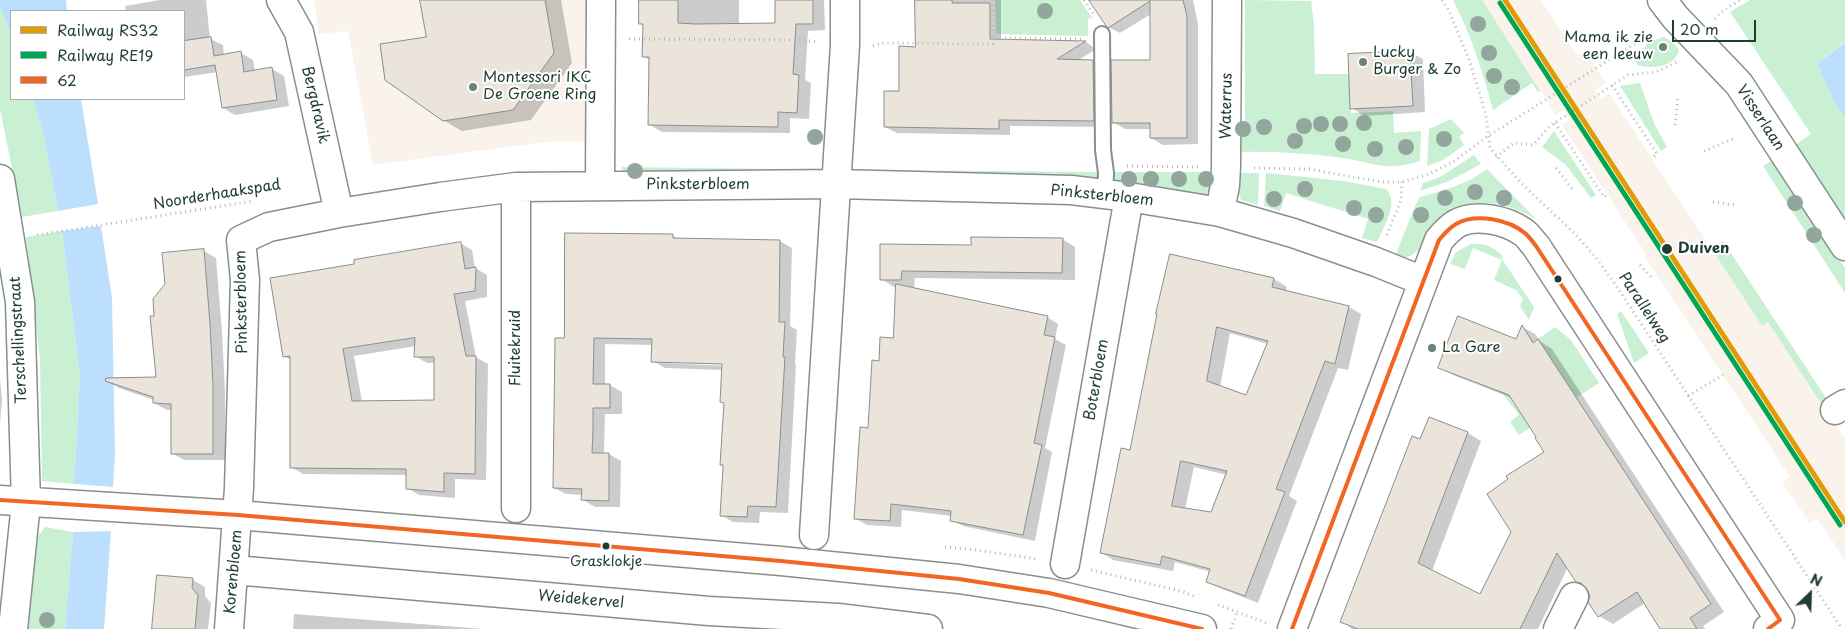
<!DOCTYPE html>
<html>
<head>
<meta charset="utf-8">
<style>
	body { margin:0 }
	#map { position:relative; width:1845px; height:629px; overflow:hidden; background:#fff; font-family:"Playpen Sans",sans-serif }
	canvas { display:block }
	.legend { position:absolute; left:10px; top:10px; width:175px; height:90px; box-sizing:border-box; background:#fff; border:1px solid #a5b1ae; margin:0; padding:6px 9px; list-style:none; font-size:15px; color:#1f3d34 }
	.legend li { display:flex; align-items:center; gap:10px; height:25px }
	.legend b { width:25px; border:1px solid #a5b1ae }
	.north { position:absolute; left:1785px; top:569px; width:50px; height:50px; -webkit-text-stroke:4px #fff; paint-order:stroke; rotate:24deg; font-size:14px; font-weight:700; line-height:20px; text-align:center; color:#1f3d34 }
	.north::after { content:''; display:block; margin:auto; width:18px; height:22px; background:#1f3d34; clip-path:polygon(50% 0,100% 100%,50% 72%,0 100%) }
	.scale { position:absolute; left:1672px; top:20px; width:84px; height:22px; box-sizing:border-box; border:2px solid #1f3d34; border-top:0; padding-left:6px; font-size:15px; line-height:18px; white-space:nowrap; color:#1f3d34; -webkit-text-stroke:4px #fff; paint-order:stroke }
</style>
</head>
<body>
<div id="map">
<canvas width="1845" height="629"></canvas>
<ul class="legend">
<li><b style="height:6px;background:#e19c05"></b>Railway RS32</li>
<li><b style="height:6px;background:#00a651"></b>Railway RE19</li>
<li><b style="height:6px;background:#f26522"></b>62</li>
</ul>
<div class="north">N</div>
<div class="scale">20 m</div>
</div>
<script>
const g = document.querySelector('canvas').getContext('2d');
g.lineJoin = 'round';
function paint(path, color) { g.fillStyle = color; g.fill(path, 'evenodd'); }
function stroke(path, color, width, dash) { g.strokeStyle = color; g.lineWidth = width; g.lineCap = dash ? 'butt' : 'round'; g.setLineDash(dash || []); g.stroke(path); }
function drawText(font, color, halo, rows, align = 'center') {
  g.font = font + ' "Playpen Sans",sans-serif'; g.lineWidth = 4; g.setLineDash([]); g.textBaseline = 'middle'; g.strokeStyle = halo; g.fillStyle = color; for (const [text, x, y, turn = 0] of rows) {
    g.save(); g.translate(x, y); g.rotate((+turn || 0) * Math.PI / 180); g.textAlign = isNaN(turn) ? turn : align; if (halo) g.strokeText(text, 0, 0); g.fillText(text, 0, 0); g.restore();
  }
}
paint(new Path2D(`
	M314,0H587L588,141L545,142L373,165L348,31L319,34Z
	M1465,0H1541L1578,56L1585,51L1606,83L1595,90L1598,95L1601,99L1609,93L1762,326L1768,322L1845,439V560L1817,518L1810,523L1782,482L1790,477L1647,260L1644,255L1646,254L1562,125L1570,119L1564,110L1556,115L1541,91L1538,92L1532,83L1523,89Z`), '#f9f3ec');
paint(new Path2D(`
	M995,0H1080L1093,19L1088,18V36L996,34Z
	M1245,0L1311,1L1314,24L1315,74H1349L1351,113L1393,111L1394,133L1421,131L1420,161C1384,173 1370,161 1336,157C1303,153 1269,151 1235,152L1236,130L1245,120Z
	M1453,0H1482L1540,91L1538,92L1532,83L1493,110C1483,72 1471,35 1453,0Z
	M1750,0H1845V44L1843,43L1817,64L1834,102L1845,117V221L1794,146L1811,134L1730,12Z
	M0,6L11,35V99H33L44,136L58,211L22,217L0,109Z
	M1664,37C1670,40 1676,44 1679,51C1673,68 1651,69 1637,65L1636,61L1648,42Z
	M1640,83L1654,123L1667,147L1661,151L1620,86Z
	M1451,119L1464,133L1459,137L1464,145L1443,160L1427,166L1429,129Z
	M1554,131L1596,195L1591,198L1565,164L1542,147Z
	M1474,155L1481,164L1449,181L1420,191L1423,183L1440,177Z
	M1774,159L1845,268V293L1763,166Z
	M622,167L775,169V177L623,175Z
	M1487,169L1537,220C1507,201 1465,193 1437,221C1434,224 1430,228 1428,232C1424,239 1423,247 1416,252C1410,258 1403,258 1395,256L1416,204L1420,197L1451,188L1472,179Z
	M867,170L1098,172L1099,183L867,178Z
	M1114,172H1216L1211,190L1202,197L1112,185Z
	M1236,173H1259L1258,205L1241,200L1237,188Z
	M1266,173L1344,181L1386,189C1400,202 1383,228 1377,242L1362,238L1368,219L1286,193L1280,211L1264,206Z
	M62,231L80,375L74,484L42,481L40,360L26,237Z
	M1723,241L1832,407L1826,411L1768,322L1762,326L1711,248Z
	M1471,244C1486,243 1494,247 1503,257L1502,259L1534,307L1529,320L1520,306L1523,299L1516,290L1494,280L1502,260L1473,248L1465,269L1450,264L1456,252Z
	M1621,311L1649,353L1634,363L1617,314Z
	M1555,327L1571,340L1599,383L1519,435L1510,422L1519,415L1503,394L1483,385L1485,378L1499,380L1523,416L1568,385L1538,339Z
	M45,527L73,532L65,629H21L34,542Z`), '#caf0d3');
paint(new Path2D(`
	M0,0H66L67,11H11V35L0,6Z
	M1844,43L1845,44V117L1834,102L1817,64Z
	M33,99H81L98,204L58,211L44,137Z
	M101,226L112,298L115,454L113,487L74,484L80,375L62,231Z
	M111,531L104,629H65L73,532Z`), '#bcdffd');
paint(new Path2D(`
	M160,0H206L210,39L223,45L224,55L241,53L253,60L255,71L272,69L284,76L289,106L235,115L223,108L218,72L184,77V11H126L125,6Z
	M421,0H561L572,63L531,120L462,131L443,120Z
	M640,0H739V25H777L776,0H824L825,30L808,31L805,80L811,83L809,119L790,118V133L662,132L650,125V60L643,56L644,25L640,23Z
	M916,0H1001V41L1086,42L1096,49L1077,61H1093L1105,68L1106,127L1010,126V135L897,133L885,127L917,48Z
	M1091,0H1193L1198,24V144L1163,145L1151,138V129H1125L1113,122L1151,61V14L1120,33L1108,27Z
	M1410,52L1423,59L1425,112L1364,116L1352,108L1349,55Z
	M673,236L680,240L780,241L792,248L790,326L797,330L795,364L796,365L788,513L760,512L759,523L733,522L721,515L724,466L721,464L725,404L721,402L723,370L665,368L653,361V345L605,344V385H610L622,392V414H605L604,454H609L621,461L620,507H595L583,500V495L566,494L554,488L565,339ZM663,361L728,363V366L663,363Z
	M1062,239L1075,247V280L915,278L914,287H908L1047,317L1058,324L1055,339L1066,345L1045,448L1052,452L1035,541L963,526L952,520V516L902,510L901,527L867,525L856,519L880,362L894,339L897,287H894L881,279V246L972,247Z
	M460,243L472,250L475,268L487,275V297L465,301L476,357L488,364L486,480L455,479V498L419,495L407,488V475L303,474L291,467V360L284,356L356,265ZM416,346L415,356L427,363H436L435,402H362L354,356Z
	M204,251L216,258L222,332L225,392V460H184L172,453V410H167L154,403V400L119,388L106,381L158,378L155,317Z
	M1171,255L1274,279L1287,287L1285,292L1349,307L1361,314L1348,370L1338,368L1289,496L1297,501L1258,603L1220,588L1207,581L1211,572L1175,562L1173,571L1113,560L1101,552L1131,451ZM1230,333L1268,344L1247,397L1220,387ZM1194,467L1227,475L1212,514L1185,509Z
	M1522,327L1535,334L1541,342L1552,349L1724,612L1703,626L1705,629H1662L1645,603L1613,624L1599,616L1590,602L1591,595L1587,587L1577,581L1568,567L1538,629H1352L1342,621L1429,419L1468,433L1481,441L1432,571L1481,596L1513,532L1545,452L1538,437L1512,398L1453,375L1440,367L1517,340Z
	M0,378L2,400L0,423Z
	M193,580L205,587V596L211,603L208,629H153Z
	M294,614L484,629H293Z`), '#0003');
const building = new Path2D(`
	M420,0H545L554,53L513,110L443,121L385,80L380,44L426,37Z
	M639,0H678V23L695,24L775,23V0H813V24H796L793,74L799,75L797,113L778,112V127L648,125L649,57H642L643,24H639Z
	M915,0H952V3H990V39L1086,41L1057,59L1093,60L1094,121L999,120V129L884,127V91H899V46L915,47Z
	M1089,0H1183L1187,16V138H1150V123H1112L1111,60H1150V1L1108,28Z
	M211,37L214,56L241,51L244,72L272,67L277,100L222,108L215,65L184,70V41Z
	M1410,51L1413,106L1350,109L1348,54Z
	M565,233L673,234V238L780,240L779,322H785L783,357H785L776,507L748,506L747,517L720,516L723,468V465H720L724,403L720,402L722,364L651,362L652,339L594,338L593,384H610V408H593V430L592,453H609V501L581,500L582,489L553,488L555,338H564Z
	M971,237L1063,238L1062,273L902,271L901,280H880V244L971,245Z
	M461,242L465,269L476,267L475,291L454,294L466,356H476L475,474L444,473V492L406,489V469L290,468V356L283,357L270,278L354,264V260ZM415,338L414,357H434V400L352,401L343,349Z
	M204,249L210,324L213,384V454H171V404L153,403V397L105,381L106,378L156,377L150,316H154L153,299L165,284L162,253Z
	M1170,254L1274,278L1272,287L1349,306L1335,364L1325,361L1276,489L1285,492L1245,596L1206,582L1210,569L1162,556L1160,565L1100,553L1121,448L1130,450L1157,314H1156ZM1217,327L1268,341L1246,395L1207,381ZM1181,461L1227,471L1211,512L1172,506Z
	M896,284L1048,316L1044,335L1055,337L1034,443L1042,445L1023,535L950,521L951,511L891,504L890,521L854,519L860,427L868,428L872,360L879,361L880,337L893,338Z
	M1458,316L1516,339L1522,325L1533,343L1538,339L1711,604L1690,618L1697,629H1660L1637,592L1598,617L1588,602L1590,596L1587,589L1581,583L1576,582L1557,553L1520,629H1358L1340,622L1412,436L1420,439L1429,417L1468,432L1418,563L1480,594L1511,532L1487,494L1508,479L1506,476L1544,452L1535,438L1536,437L1509,395L1438,368Z
	M157,575L193,578L192,588L198,595L195,629H152Z`);
paint(building, '#ebe4db');
stroke(building, '#898f8d', 1);
const lane = new Path2D(`
	M1102,34L1103,150L1106,173L1105,194`);
const street = new Path2D(`
	M281,0L299,32L339,213
	M0,179L20,302L26,503L13,629
	M600,186L601,0
	M516,187V508
	M1220,212L1225,185L1226,167L1227,0
	M1835,410L1845,404
	M0,500L238,515L781,561L959,579L1049,593L1202,629
	M814,535L845,45V0
	M1065,564L1129,197
	M234,570L709,611L838,618L928,629
	M229,629L239,488L245,280L241,240L269,227L339,213L440,197L516,187L837,184L1071,190L1129,197L1220,212L1293,233L1376,262L1423,281
	M1292,629L1439,240C1444,234 1450,228 1456,224C1475,213 1506,220 1523,232C1528,235 1532,242 1536,246L1780,620L1768,629
	M1558,629L1574,597`);
const secondary = new Path2D(`
	M1662,0L1675,17L1739,84L1845,246`);
stroke(lane, '#898f8d', 18);
stroke(street, '#898f8d', 31);
stroke(secondary, '#898f8d', 31);
stroke(new Path2D(`
	M993,0V38L1082,39
	M1084,0L1095,16
	M1442,0L1449,11L1470,62L1486,115L1490,148L1522,184L1575,234L1594,255L1615,284L1842,629
	M1715,19L1720,13L1740,0
	M629,39L804,40L817,42
	M873,46L882,43L993,44V38
	M1612,85L1657,154L1652,158
	M1555,123L1604,197L1608,194
	M1675,125L1678,96
	M1704,151L1733,139
	M1496,157L1514,143L1533,145L1550,126L1628,75L1656,72L1679,61
	M1127,166L1198,167
	M1254,168L1309,169L1382,182H1402L1429,174L1453,162L1488,136L1652,33
	M1556,168L1574,191
	M1713,202L1735,205
	M37,235L254,201
	M1387,235L1401,200L1402,182
	M1640,265L1653,279
	M1688,396L1723,375
	M945,547L975,550L1038,559
	M1091,570L1181,591L1194,596
	M1218,605L1267,623
	M1231,629L1237,612`), '#b6b9b8', 3, [1, 4]);
stroke(lane, '#fff', 14);
stroke(street, '#fff', 28);
stroke(secondary, '#fff', 28);
stroke(new Path2D(`
	M0,500L238,515L781,561L959,579L1049,593L1202,629
	M1292,629L1439,240C1444,234 1449,228 1456,224C1476,213 1509,219 1526,234C1530,238 1533,242 1536,246L1780,620L1768,629`), '#f26522', 4);
stroke(new Path2D(`
	M1505,0L1845,522`), '#e19c05', 5);
stroke(new Path2D(`
	M1500,3L1840,525`), '#00a651', 5);
g.fillStyle = '#92a69d';
for (const [x, y] of [
	[1045,11],
	[1478,24],
	[1489,53],
	[1494,76],
	[1512,87],
	[1364,123],
	[1321,124],
	[1340,124],
	[1304,126],
	[1264,127],
	[1243,129],
	[815,137],
	[1444,139],
	[1295,141],
	[1343,144],
	[1406,147],
	[1375,149],
	[635,171],
	[1129,179],
	[1151,179],
	[1179,179],
	[1206,179],
	[1305,189],
	[1475,192],
	[1445,198],
	[1504,198],
	[1274,199],
	[1795,203],
	[1354,208],
	[1376,215],
	[1421,215],
	[1814,235],
	[47,620]
]) { g.beginPath(); g.arc(x, y, 8, 0, 2 * Math.PI); g.fill(); }
for (const [x, y, r, color] of [
	[1663,47,5,"#6d817b"],
	[1363,62,5,"#6d817b"],
	[473,87,5,"#6d817b"],
	[1667,249,6,"#1f3d34"],
	[1558,279,4.5,"#1f3d34"],
	[1432,348,5,"#6d817b"],
	[606,546,4.5,"#1f3d34"]
]) { const dot = new Path2D(); dot.arc(x, y, r, 0, 2 * Math.PI); g.fillStyle = color; g.fill(dot); stroke(dot, '#fff', 2); }
drawText('14px', '#1f3d34', '#fff', [
	["Grasklokje",606,562]
]);
drawText('15px', '#1f3d34', '#fff', [
	["Mama ik zie",1653,38,"right"],
	["een leeuw",1653,55,"right"],
	["Lucky",1373,53],
	["Burger & Zo",1373,70],
	["Montessori IKC",483,78],
	["De Groene Ring",483,95],
	["La Gare",1442,348]
], 'left');
drawText('15px', '#1f3d34', '#fff', [
	["Bergdravik",315,105,77],
	["Waterrus",1227,106,-89],
	["Visserlaan",1760,118,57],
	["Pinksterbloem",698,185],
	["Noorderhaakspad",217,195,-9],
	["Pinksterbloem",1102,196,6],
	["Pinksterbloem",242,302,-91],
	["Parallelweg",1644,308,57],
	["Terschellingstraat",19,340,-93],
	["Fluitekruid",516,348,-90],
	["Boterbloem",1097,380,-80],
	["Korenbloem",234,572,-85],
	["Weidekervel",581,600,5]
]);
drawText('bold 15px', '#1f3d34', '#fff', [
	["Duiven",1678,249]
], 'left');
</script>
</body>
</html>
